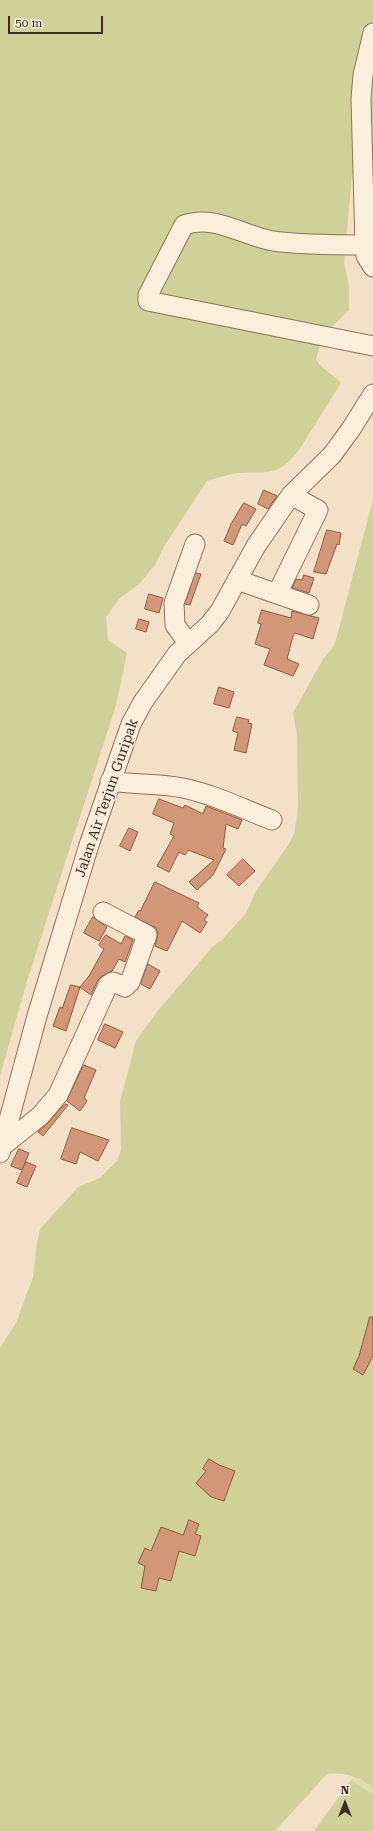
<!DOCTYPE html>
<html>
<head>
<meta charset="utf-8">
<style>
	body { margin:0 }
	#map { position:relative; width:373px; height:1831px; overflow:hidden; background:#f2e1c6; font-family:"Roboto Serif",serif }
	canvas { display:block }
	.north { position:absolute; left:325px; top:1783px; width:40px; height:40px; -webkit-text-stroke:3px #f8ecd7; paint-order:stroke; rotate:0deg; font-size:11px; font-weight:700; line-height:16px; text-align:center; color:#3e2b1f }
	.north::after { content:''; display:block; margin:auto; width:14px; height:18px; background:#3e2b1f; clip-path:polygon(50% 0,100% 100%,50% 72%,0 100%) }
	.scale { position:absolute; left:8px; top:16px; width:95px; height:18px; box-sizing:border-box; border:2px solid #3e2b1f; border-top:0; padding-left:5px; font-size:12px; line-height:14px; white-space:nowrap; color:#3e2b1f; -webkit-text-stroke:3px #f8ecd7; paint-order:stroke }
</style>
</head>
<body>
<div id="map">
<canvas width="373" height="1831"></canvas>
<div class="north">N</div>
<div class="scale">50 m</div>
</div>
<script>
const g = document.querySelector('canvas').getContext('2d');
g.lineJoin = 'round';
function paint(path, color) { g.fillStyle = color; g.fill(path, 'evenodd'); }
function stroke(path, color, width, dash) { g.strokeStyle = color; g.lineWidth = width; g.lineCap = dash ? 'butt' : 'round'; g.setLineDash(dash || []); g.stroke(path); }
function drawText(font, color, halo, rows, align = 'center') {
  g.font = font + ' "Roboto Serif",serif'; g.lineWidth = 3; g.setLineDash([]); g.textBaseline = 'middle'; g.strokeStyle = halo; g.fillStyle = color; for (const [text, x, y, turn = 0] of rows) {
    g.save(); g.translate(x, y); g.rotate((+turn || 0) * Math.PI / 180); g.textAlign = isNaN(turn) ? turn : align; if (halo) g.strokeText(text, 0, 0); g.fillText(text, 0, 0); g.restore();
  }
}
paint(new Path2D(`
	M373,1740V1794L351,1780Z`), '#e8dbb3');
paint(new Path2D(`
	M0,0H373V165L352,175L344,262L349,286V310C329,330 323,332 316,360C323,370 333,374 341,383L299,450C276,481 263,469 231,474C223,476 215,479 207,481L165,545L155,565L139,584L120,598L106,617L108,640L127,653L116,705L27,981L0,1076Z
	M373,499V1788C359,1776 345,1772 327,1774L275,1831H0V1348L16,1323L33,1277L37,1242L40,1229L78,1187L100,1178L117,1161L121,1150L120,1101L136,1041L157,1012L213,946L222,940L246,913L256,891L289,844L294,833L298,810L297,735L293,713L323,659L331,650L336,640Z
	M351,1780L373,1794V1831H314Z`), '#cfd199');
const building = new Path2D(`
	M264,490L277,496L268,509L258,504Z
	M244,503L256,509L246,526L242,524L233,545L224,541L231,524Z
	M327,530L341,533L339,545L337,544L326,574L314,572Z
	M196,573L201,574L190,605L185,604Z
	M304,575L314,578L309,593L292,588L296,579L302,580Z
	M149,594L163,598L159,613L145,609Z
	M262,610L291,618L292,611L319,618L313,639L295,633L293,636L287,659L299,664L293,676L264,665L270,649L255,644L261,624L258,623Z
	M139,619L149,622L146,632L136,629Z
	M219,687L234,692L229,708L214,704Z
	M237,717L249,720L248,723L252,724L246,753L234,750L238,733L233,731Z
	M159,799L183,808L185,805L203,814L206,806L242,820L238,829L226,824L223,848L226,849L213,875L197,890L189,882L214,860L188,850L185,855L179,852L169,872L157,866L174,836L170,834L174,823L153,814Z
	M129,828L138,832L130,851L120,846Z
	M243,859L255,871L239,886L227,875Z
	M155,882L199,903L197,907L208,915L204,920L207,922L200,933L182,921L167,951L155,946L158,934L156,928L135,917L139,910L140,911Z
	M93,917L107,927L99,941L84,933Z
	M106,935L121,944L125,936L133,940L125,962L119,959L112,971L102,976L98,980L91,995L80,987L89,976L104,949L99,945Z
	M148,964L160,971L150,989L141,984Z
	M71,985L80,987L66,1031L53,1026L60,1007L62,1008Z
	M105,1024L123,1032L115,1048L98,1040Z
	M84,1065L96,1070L84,1098L87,1101L80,1111L67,1101Z
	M65,1104L68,1105L43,1136L38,1132L48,1123Z
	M72,1128L109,1140L98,1161L80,1152L76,1164L61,1159Z
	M19,1149L29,1153L22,1170L11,1166Z
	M26,1162L36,1166L27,1187L17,1183Z
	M370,1317H373V1356L363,1375L353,1369L359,1356Z
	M209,1459L219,1465L235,1471L224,1501L211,1497L196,1483L206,1471L203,1469Z
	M189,1520L199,1524L195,1534L201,1536L195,1556L179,1551L171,1581L159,1578L156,1591L141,1588L145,1566L138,1563L145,1548L151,1551L161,1527L183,1535Z`);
paint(building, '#d29779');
stroke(building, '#90583e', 1);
const minor = new Path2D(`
	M373,33L363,75L361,99L365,245L366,256L373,267
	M365,245C334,245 303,245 273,241C243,236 215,214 184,225L148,295V301L373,346
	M237,580L309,605
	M277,594L318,510L291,495
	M188,643L175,625L174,603L195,544
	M110,781C134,785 159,783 183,788C213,794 243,809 272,820
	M1,1147L40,1116L58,1095L108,985L113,982L125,987L130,982L147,935L103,912
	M0,1153L37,1016L89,845L131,724L143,702L177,654L210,624L220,611L256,546L291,495L332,455L351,429L373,394`);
stroke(minor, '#8f725a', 21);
stroke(minor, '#fbefdb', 19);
drawText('14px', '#3e2b1f', '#f8ecd7', [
	["Jalan Air Terjun Guripak",107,798,-71]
]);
</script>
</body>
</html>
